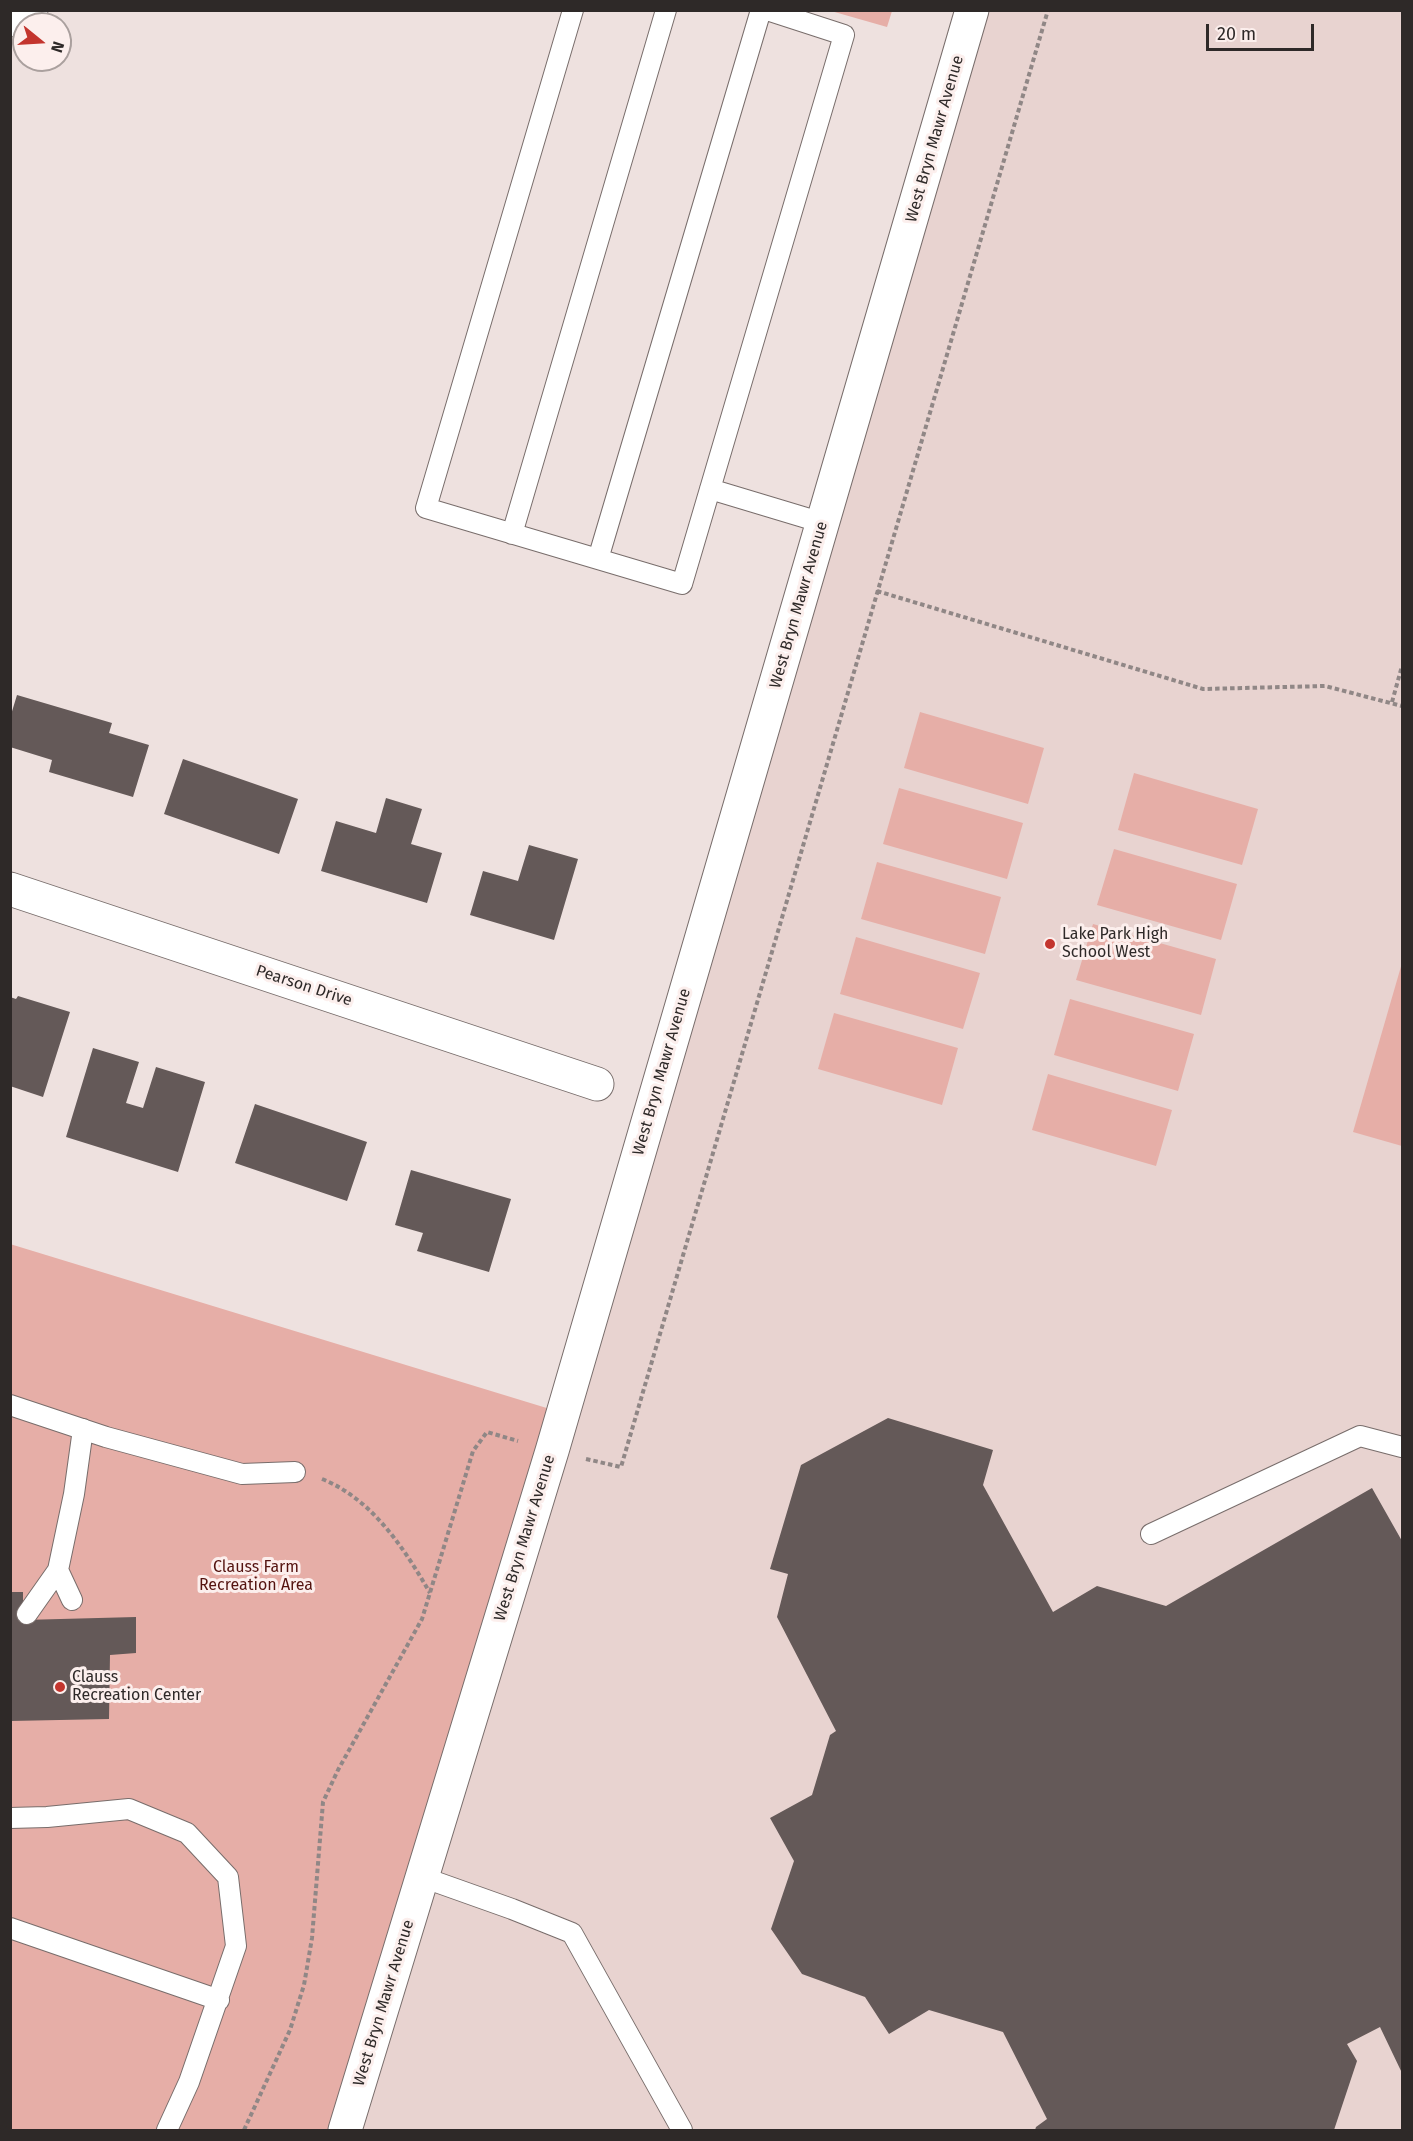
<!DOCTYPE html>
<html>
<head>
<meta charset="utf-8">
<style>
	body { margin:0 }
	#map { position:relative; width:1413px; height:2141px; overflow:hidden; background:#eee1df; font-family:"Fira Sans",sans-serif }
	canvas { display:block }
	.frame { position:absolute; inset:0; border:12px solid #2e2928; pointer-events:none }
	.north { position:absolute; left:12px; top:12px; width:60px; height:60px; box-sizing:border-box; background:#fcefed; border:2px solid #aaa09e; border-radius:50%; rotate:108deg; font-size:16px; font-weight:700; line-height:24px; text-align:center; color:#2e2928 }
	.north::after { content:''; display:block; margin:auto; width:21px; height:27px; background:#c3352e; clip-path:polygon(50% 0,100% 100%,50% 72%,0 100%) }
	.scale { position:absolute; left:1206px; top:24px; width:108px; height:27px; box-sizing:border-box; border:3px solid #2e2928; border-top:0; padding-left:8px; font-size:18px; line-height:21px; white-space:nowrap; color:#2e2928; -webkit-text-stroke:4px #fcefed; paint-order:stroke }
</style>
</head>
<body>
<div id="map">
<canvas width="1413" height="2141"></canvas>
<div class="frame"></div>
<div class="north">N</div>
<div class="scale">20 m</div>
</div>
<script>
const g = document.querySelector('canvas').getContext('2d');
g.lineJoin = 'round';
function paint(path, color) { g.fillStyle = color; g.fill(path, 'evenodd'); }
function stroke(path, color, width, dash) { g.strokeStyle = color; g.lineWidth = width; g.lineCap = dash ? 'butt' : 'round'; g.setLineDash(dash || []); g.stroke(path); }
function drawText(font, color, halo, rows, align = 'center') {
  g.font = font + ' "Fira Sans",sans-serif'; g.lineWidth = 6; g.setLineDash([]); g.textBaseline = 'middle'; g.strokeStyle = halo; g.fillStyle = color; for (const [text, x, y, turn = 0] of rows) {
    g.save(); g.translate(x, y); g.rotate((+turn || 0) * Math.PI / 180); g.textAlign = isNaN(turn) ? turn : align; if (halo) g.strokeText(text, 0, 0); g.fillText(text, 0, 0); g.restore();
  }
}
paint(new Path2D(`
	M972,11H1402V2130H345Z`), '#e8d3d0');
paint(new Path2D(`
	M831,11L892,10V11L887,27Z
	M920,712L1044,748L1028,804L904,768Z
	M1134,773L1258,809L1242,865L1118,830Z
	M899,788L1023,823L1007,879L883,844Z
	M1114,849L1237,884L1221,940L1097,905Z
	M877,862L1001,897L985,954L861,919Z
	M1093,924L1216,959L1201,1015L1076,980Z
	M856,937L980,973L963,1029L840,994Z
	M1402,963V1146L1353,1132Z
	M1070,999L1194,1034L1178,1091L1054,1055Z
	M834,1013L958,1048L942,1105L818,1069Z
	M1048,1074L1172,1110L1156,1166L1032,1130Z
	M10,1244L563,1413L345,2130H11Z`), '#e6aea7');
paint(new Path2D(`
	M17,695L112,723L109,733L149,745L133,797L49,772L52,760L10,747V718Z
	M183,759L298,799L279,854L164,814Z
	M386,798L422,809L411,844L442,853L427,903L321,871L336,821L376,833Z
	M529,845L578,859L554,940L470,915L483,871L518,881Z
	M18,996L70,1012L43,1097L10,1086V997L16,999Z
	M93,1048L139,1062L126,1103L143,1108L156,1067L205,1082L178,1172L66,1137Z
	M255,1104L367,1142L347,1201L235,1163Z
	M411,1170L511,1199L489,1272L417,1251L423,1233L395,1225Z
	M888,1418L993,1450L983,1485L1053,1612L1097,1586L1166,1606L1372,1488L1402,1541V2073L1380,2027L1347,2044L1357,2061L1334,2130H1035L1036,2127L1047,2119L1003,2032L929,2010L889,2034L865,1997L802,1974L771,1929L794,1861L770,1818L812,1795L830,1735L836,1731L777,1617L788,1574L770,1569L801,1465Z
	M10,1592H23V1620L136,1617V1653L110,1655L109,1719L10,1721Z`), '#645958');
const service = new Path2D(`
	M573,10L426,508L682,584L844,35L767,10
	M710,489L823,523
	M512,534L666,10
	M598,559L761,10
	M10,1405L106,1437L242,1474L295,1472
	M1151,1534L1360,1436L1402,1447
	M58,1570L72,1600
	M27,1614L58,1570L74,1494L83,1429
	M10,1818L47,1817L129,1809L187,1833L228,1877L236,1946L189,2082L167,2130
	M422,1877L512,1909L572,1933L682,2130
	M10,1928L219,2000`);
const minor = new Path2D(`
	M10,889L597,1084`);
const tertiary = new Path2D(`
	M10,20L31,10
	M345,2130L552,1451L972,10`);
stroke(service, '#786d6b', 22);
stroke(minor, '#786d6b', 35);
stroke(tertiary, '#786d6b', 35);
stroke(new Path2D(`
	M877,591L1203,689L1325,686L1402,706
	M1392,702L1402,666
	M586,1459L621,1467L1048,10
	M322,1479C372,1499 404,1548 430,1593
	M244,2130L290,2030L304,1985L312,1938L323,1802L338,1770L422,1619L473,1451L487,1432L518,1441`), '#908786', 4, [4.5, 3]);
stroke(service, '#fff', 20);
stroke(minor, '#fff', 33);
stroke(tertiary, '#fff', 33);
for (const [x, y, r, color] of [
	[1050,944,6,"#c3352e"],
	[60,1687,6,"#c3352e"]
]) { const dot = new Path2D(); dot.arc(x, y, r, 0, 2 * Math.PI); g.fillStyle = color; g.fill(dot); stroke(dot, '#fcefed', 2); }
drawText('16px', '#2e2928', '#fcefed', [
	["West Bryn Mawr Avenue",935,139,-74],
	["West Bryn Mawr Avenue",799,605,-74],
	["Pearson Drive",304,986,18],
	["West Bryn Mawr Avenue",662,1072,-74],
	["West Bryn Mawr Avenue",525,1538,-73],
	["West Bryn Mawr Avenue",384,2003,-73]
]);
drawText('16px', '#2e2928', '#fcefed', [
	["Lake Park High",1062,935],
	["School West",1062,953],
	["Clauss",72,1678],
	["Recreation Center",72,1696]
], 'left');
drawText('16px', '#54130f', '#fcefed', [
	["Clauss Farm",256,1568],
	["Recreation Area",256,1586]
]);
</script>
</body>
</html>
